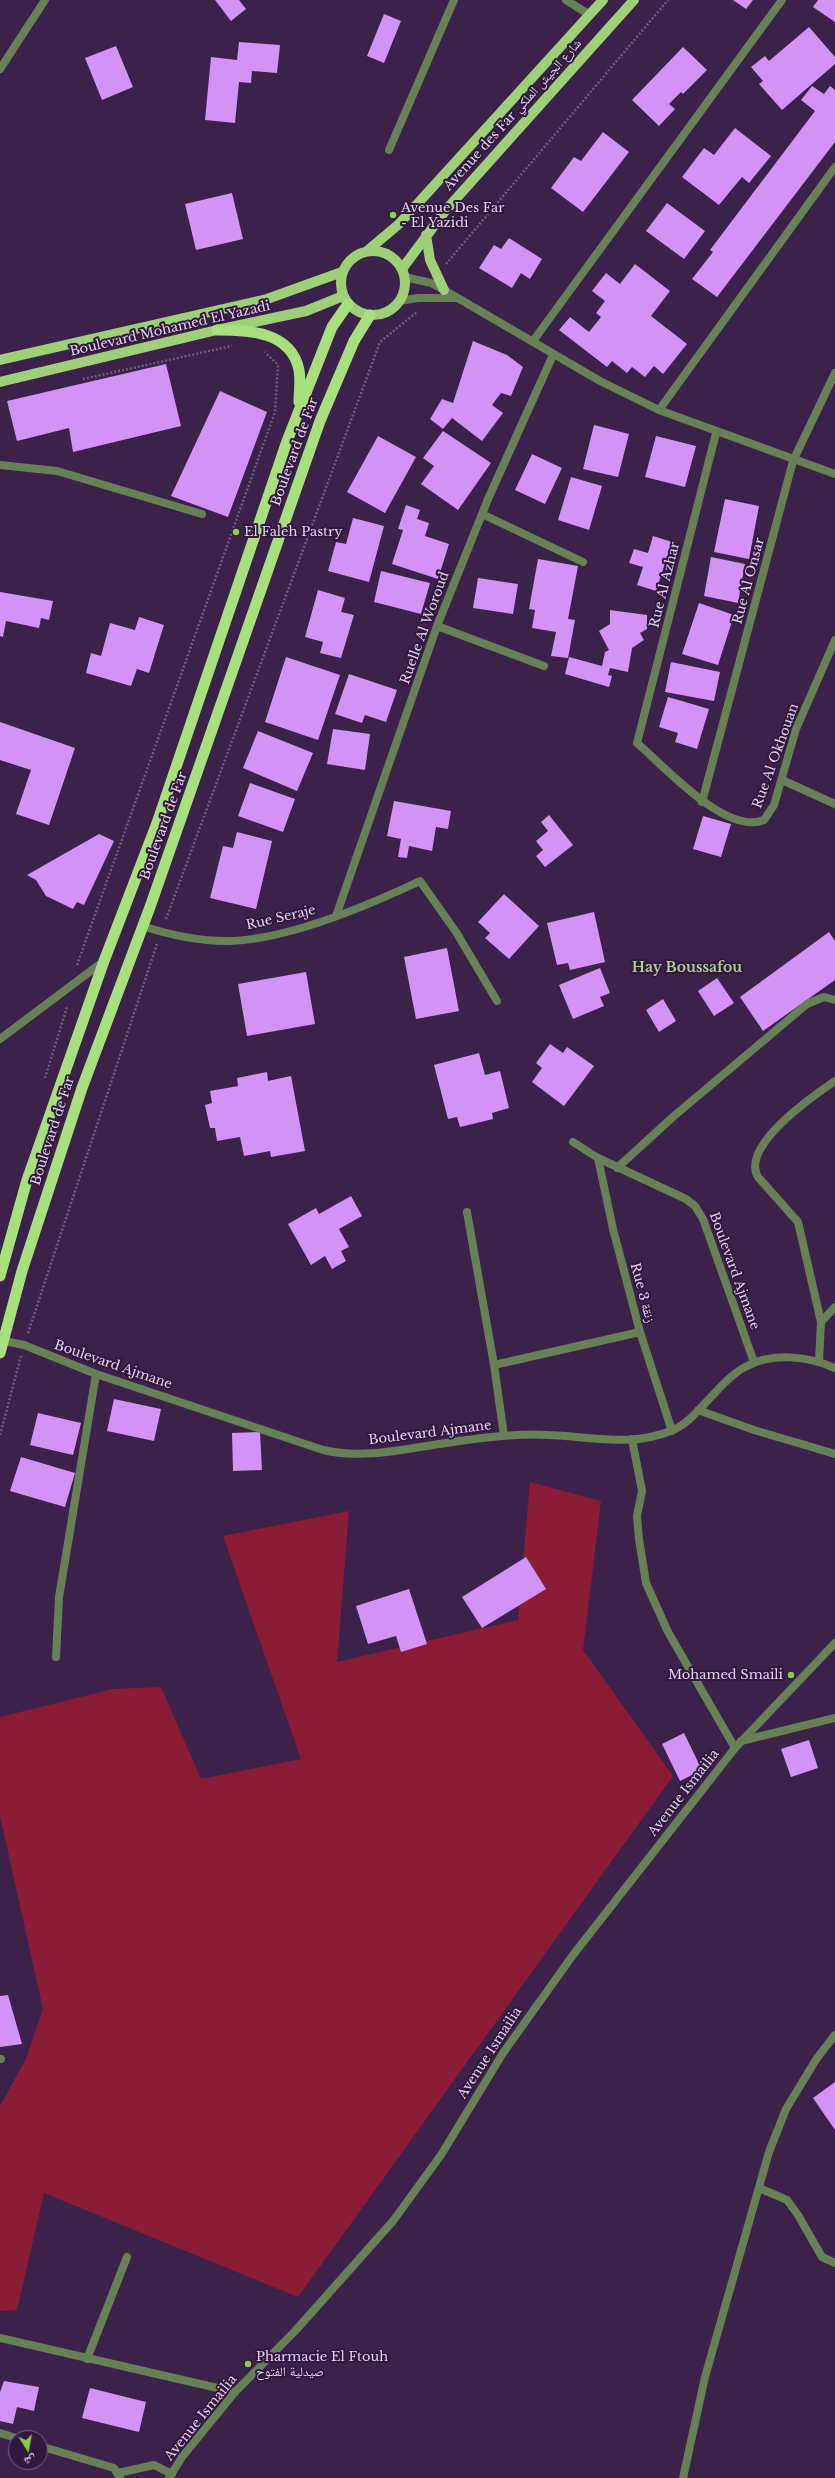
<!DOCTYPE html>
<html>
<head>
<meta charset="utf-8">
<style>
	body { margin:0 }
	#map { position:relative; width:835px; height:2478px; overflow:hidden; background:#3c224a; font-family:"Libre Baskerville","Noto Naskh Arabic",serif }
	canvas { display:block }
	.north { position:absolute; left:8px; top:2430px; width:40px; height:40px; box-sizing:border-box; background:#32183f; border:1px solid #796384; border-radius:50%; rotate:169deg; font-size:11px; font-weight:700; line-height:16px; text-align:center; color:#e3d3ec }
	.north::after { content:''; display:block; margin:auto; width:14px; height:18px; background:#89cf48; clip-path:polygon(50% 0,100% 100%,50% 72%,0 100%) }
</style>
</head>
<body>
<div id="map">
<canvas width="835" height="2478"></canvas>
<div class="north">ش</div>
</div>
<script>
const g = document.querySelector('canvas').getContext('2d');
g.lineJoin = 'round';
function paint(path, color) { g.fillStyle = color; g.fill(path, 'evenodd'); }
function stroke(path, color, width, dash) { g.strokeStyle = color; g.lineWidth = width; g.lineCap = dash ? 'butt' : 'round'; g.setLineDash(dash || []); g.stroke(path); }
function drawText(font, color, halo, rows, align = 'center') {
  g.font = font + ' "Libre Baskerville","Noto Naskh Arabic",serif'; g.lineWidth = 4; g.setLineDash([]); g.textBaseline = 'middle'; g.strokeStyle = halo; g.fillStyle = color; for (const [text, x, y, turn = 0] of rows) {
    g.save(); g.translate(x, y); g.rotate((+turn || 0) * Math.PI / 180); g.textAlign = isNaN(turn) ? turn : align; if (halo) g.strokeText(text, 0, 0); g.fillText(text, 0, 0); g.restore();
  }
}
paint(new Path2D(`
	M530,1482L601,1501L583,1650L673,1776L298,2297L44,2193L17,2310L0,2311V2106L26,2059L43,2009L0,1816V1717L113,1689L161,1687L201,1779L301,1759L223,1536L349,1511L337,1662L518,1620Z`), '#8a1c36');
paint(new Path2D(`
	M215,0H239L246,9L231,21Z
	M733,0H753L746,9Z
	M818,0H835V22L813,7Z
	M384,14L401,21L384,63L367,56Z
	M809,27L835,57V64L782,110L759,84L763,81L751,67L765,56L769,61Z
	M239,42L280,45L277,73L252,71L251,83L239,82L235,123L205,120L211,57L237,60Z
	M116,46L133,87L102,100L85,58Z
	M683,47L707,70L683,94L681,92L669,104L675,109L659,126L632,100Z
	M812,86L824,94L830,86L835,90V142L717,297L692,279L713,252L710,250L815,111L801,100Z
	M735,128L771,156L749,183L742,177L719,205L682,177L704,148L714,155Z
	M603,132L629,152L583,212L551,188L574,157L581,161Z
	M232,193L243,239L196,250L185,204Z
	M667,203L705,231L684,259L646,231Z
	M509,238L542,259L530,279L521,273L512,288L479,268L494,245L501,249Z
	M635,264L670,291L651,316L687,344L663,374L654,366L645,377L632,367L627,373L612,361L607,367L559,330L570,317L589,332L601,317L596,313L605,301L592,291L606,273L620,284Z
	M473,341L507,355L523,367L511,396L501,393L492,405L503,413L482,441L452,418L443,429L430,419L442,399L453,403Z
	M166,364L181,426L73,452L69,428L17,441L7,401Z
	M220,391L267,412L228,517L171,496Z
	M594,425L629,434L618,477L583,469Z
	M443,431L491,463L458,510L421,484L434,466L423,458Z
	M378,436L416,457L385,513L347,492Z
	M656,436L696,446L685,487L645,477Z
	M532,454L562,468L545,504L515,490Z
	M571,477L602,486L589,530L558,520Z
	M725,499L759,506L749,559L714,552Z
	M406,505L420,510L417,519L429,523L425,536L449,544L438,579L392,564L403,530L398,529Z
	M353,518L384,526L369,582L328,571L336,542L346,544Z
	M653,536L672,542L656,591L637,585L643,567L629,563L634,549L648,553Z
	M711,557L745,564L738,603L704,596Z
	M538,559L578,566L568,619L575,620L568,658L551,656L556,632L532,628L535,610L529,609Z
	M381,571L430,583L421,614L374,602Z
	M478,578L518,584L513,614L473,608Z
	M318,590L345,598L341,612L354,615L341,658L320,653L323,642L305,637Z
	M0,592L53,601L49,620L41,618L39,628L6,621L3,637L0,636Z
	M699,603L734,615L718,665L682,654Z
	M610,610L647,615V629L640,633L644,640L632,648L628,672L610,668L608,675L612,676L609,687L565,674L569,657L602,666L605,652L609,650L599,631L610,624Z
	M139,617L164,625L149,673L137,669L131,686L86,673L91,653L101,656L110,623L135,630Z
	M286,657L340,675L318,740L265,722Z
	M671,662L720,672L714,701L665,692Z
	M349,674L397,690L386,722L365,715L362,723L335,714Z
	M668,697L709,709L697,749L675,742L678,733L659,727Z
	M0,722L75,748L49,825L16,814L31,770L0,760Z
	M333,729L370,734L365,770L327,764Z
	M258,731L313,753L297,791L243,768Z
	M250,783L295,799L283,832L238,816Z
	M394,801L451,811L448,829L436,827L432,851L409,846L407,858L398,857L401,839L387,836Z
	M549,815L573,845L545,867L536,856L543,850L536,841L548,831L541,822Z
	M703,816L731,824L721,857L693,849Z
	M237,832L272,841L256,909L210,898L223,846L233,848Z
	M99,834L114,841L84,905L77,902L73,909L46,896L36,880L27,875Z
	M504,894L539,926L509,959L485,938L490,933L478,922Z
	M594,912L605,962L570,970L568,963L557,965L547,923Z
	M829,932L835,941V980L763,1031L740,997Z
	M447,948L459,1011L416,1019L404,957Z
	M600,968L610,993L600,997L604,1006L573,1019L559,985Z
	M306,972L315,1024L247,1036L238,984Z
	M717,978L734,1003L714,1016L698,991Z
	M663,999L676,1021L659,1032L646,1010Z
	M550,1044L563,1053L567,1047L594,1066L564,1106L532,1082L542,1068L536,1063Z
	M479,1053L485,1075L500,1071L509,1108L492,1113L493,1119L460,1127L457,1117L448,1119L434,1065Z
	M267,1072L268,1081L291,1076L305,1151L271,1157L270,1151L244,1156L240,1137L217,1141L215,1128H210L205,1105L212,1103L210,1091L238,1086L237,1078Z
	M351,1196L362,1216L339,1229L349,1247L341,1251L346,1261L332,1269L325,1256L311,1265L288,1224L316,1208L319,1214Z
	M114,1399L161,1409L154,1441L107,1431Z
	M38,1413L81,1423L73,1455L30,1445Z
	M260,1432L262,1470L233,1471L232,1433Z
	M21,1457L75,1473L65,1507L10,1491Z
	M526,1557L546,1589L482,1628L462,1597Z
	M409,1589L427,1644L401,1652L396,1636L368,1644L356,1606Z
	M684,1733L702,1770L680,1781L662,1744Z
	M809,1740L818,1768L791,1777L781,1749Z
	M8,1995L22,2044L0,2047V1996Z
	M835,2082V2130L813,2098Z
	M4,2381L39,2387L34,2411L17,2407L13,2424L0,2421V2392Z
	M90,2388L146,2402L139,2432L82,2418Z`), '#d292f6');
stroke(new Path2D(`
	M446,264L668,0
	M83,379L232,346
	M166,919L380,342L417,312
	M77,965L275,412L278,365L265,352
	M45,1078L67,1007
	M28,1333L157,944
	M0,1435L21,1356`), '#715a7d', 2.5, [2, 2]);
stroke(new Path2D(`
	M0,465L57,471L202,514
	M0,2059H1`), '#678056', 8);
stroke(new Path2D(`
	M566,0L590,15
	M0,69L45,0
	M389,150L454,0
	M405,277L431,283L444,290L600,381L659,410L835,474
	M399,301L418,298H456
	M533,341L782,0
	M659,410L835,167
	M716,433L637,743C663,765 726,836 764,820L774,805L796,729L835,640
	M482,514L583,562
	M437,626L544,666
	M782,780L835,804
	M702,802L793,461L835,373
	M336,916L437,626L488,499L553,355
	M142,926C170,935 197,941 226,941C285,941 367,906 420,881L456,932L497,1001
	M0,1039L104,961
	M573,1142L598,1158L686,1199L695,1206L703,1219L754,1362
	M598,1158L613,1229L640,1332L672,1431
	M617,1168L674,1116L807,1004L824,997L835,1000
	M467,1212L494,1365L504,1436
	M821,1322L798,1222L758,1177C740,1146 814,1095 835,1081
	M4,1341L24,1345L96,1374L323,1450C362,1459 400,1450 439,1444C475,1439 512,1433 548,1435C590,1436 631,1448 673,1430C689,1423 701,1407 713,1395C722,1385 733,1373 745,1367C772,1352 808,1356 835,1368
	M819,1361L821,1322L835,1307
	M494,1365L640,1332
	M698,1410L754,1430L835,1454
	M632,1439L642,1491L637,1516L639,1539L646,1583L668,1632L735,1748
	M56,1657L59,1597L96,1374
	M741,1741L835,1718
	M759,2188L787,2200L798,2215L822,2257L835,2263
	M0,2338L235,2392
	M87,2359L127,2257
	M0,2433L16,2438
	M40,2446L114,2468L120,2478
	M118,2473L154,2465L172,2474`), '#678056', 8);
stroke(new Path2D(`
	M169,2478L182,2457L235,2392L296,2330L393,2221L441,2155L503,2053L573,1955L735,1748L835,1643
	M683,2478L705,2377L769,2152L786,2109L817,2058L835,2035`), '#678056', 8);
stroke(new Path2D(`
	M426,235L430,260L444,290
	M341 283a32 32 0 1 1 64 0a32 32 0 1 1-64 0Z
	M367,251L399,224L603,0
	M402,269L445,211L634,0
	M0,360L267,299L342,272
	M0,382L217,330L306,311L343,296`), '#9ed077', 10);
stroke(new Path2D(`
	M217,330C248,330 291,331 299,370C301,380 299,392 299,402
	M0,1276L27,1180L104,961L157,823L287,441L332,327L348,304
	M0,1353L22,1271L82,1088L150,907L320,421L354,341L370,315`), '#a8e07d', 11);
for (const [x, y, r, color] of [
	[393,215,4,"#89cf48"],
	[236,532,4,"#89cf48"],
	[791,1675,4,"#89cf48"],
	[248,2364,4,"#89cf48"]
]) { const dot = new Path2D(); dot.arc(x, y, r, 0, 2 * Math.PI); g.fillStyle = color; g.fill(dot); stroke(dot, '#32183f', 1.5); }
drawText('13px', '#e3d3ec', '#32183f', [
	["Avenue des Far شارع الجيش الملكي",513,115,-48],
	["Boulevard Mohamed El Yazadi",170,329,-13],
	["Boulevard de Far",295,452,-70],
	["Rue Al Onsar",749,581,-75],
	["Rue Al Azhar",665,585,-76],
	["Ruelle Al Woroud",425,628,-70],
	["Rue Al Okhouan",776,756,-70],
	["Boulevard de Far",164,826,-70],
	["Rue Seraje",281,918,-13],
	["Boulevard de Far",53,1131,-72],
	["Boulevard Ajmane",734,1271,70],
	["Rue 3 زنقة",642,1293,75],
	["Boulevard Ajmane",113,1365,19],
	["Boulevard Ajmane",430,1433,-7],
	["Avenue Ismailia",684,1793,-52],
	["Avenue Ismailia",490,2053,-57],
	["Avenue Ismailia",201,2418,-51]
]);
drawText('13px', '#e3d3ec', '#32183f', [
	["Avenue Des Far",401,208],
	["- El Yazidi",401,223],
	["El Faleh Pastry",244,532],
	["Mohamed Smaili",783,1675,"right"],
	["Pharmacie El Ftouh",256,2357],
	["صيدلية الفتوح",256,2372]
], 'left');
drawText('bold 14px', '#aad18d', '#32183f', [
	["Hay Boussafou",687,968]
]);
</script>
</body>
</html>
